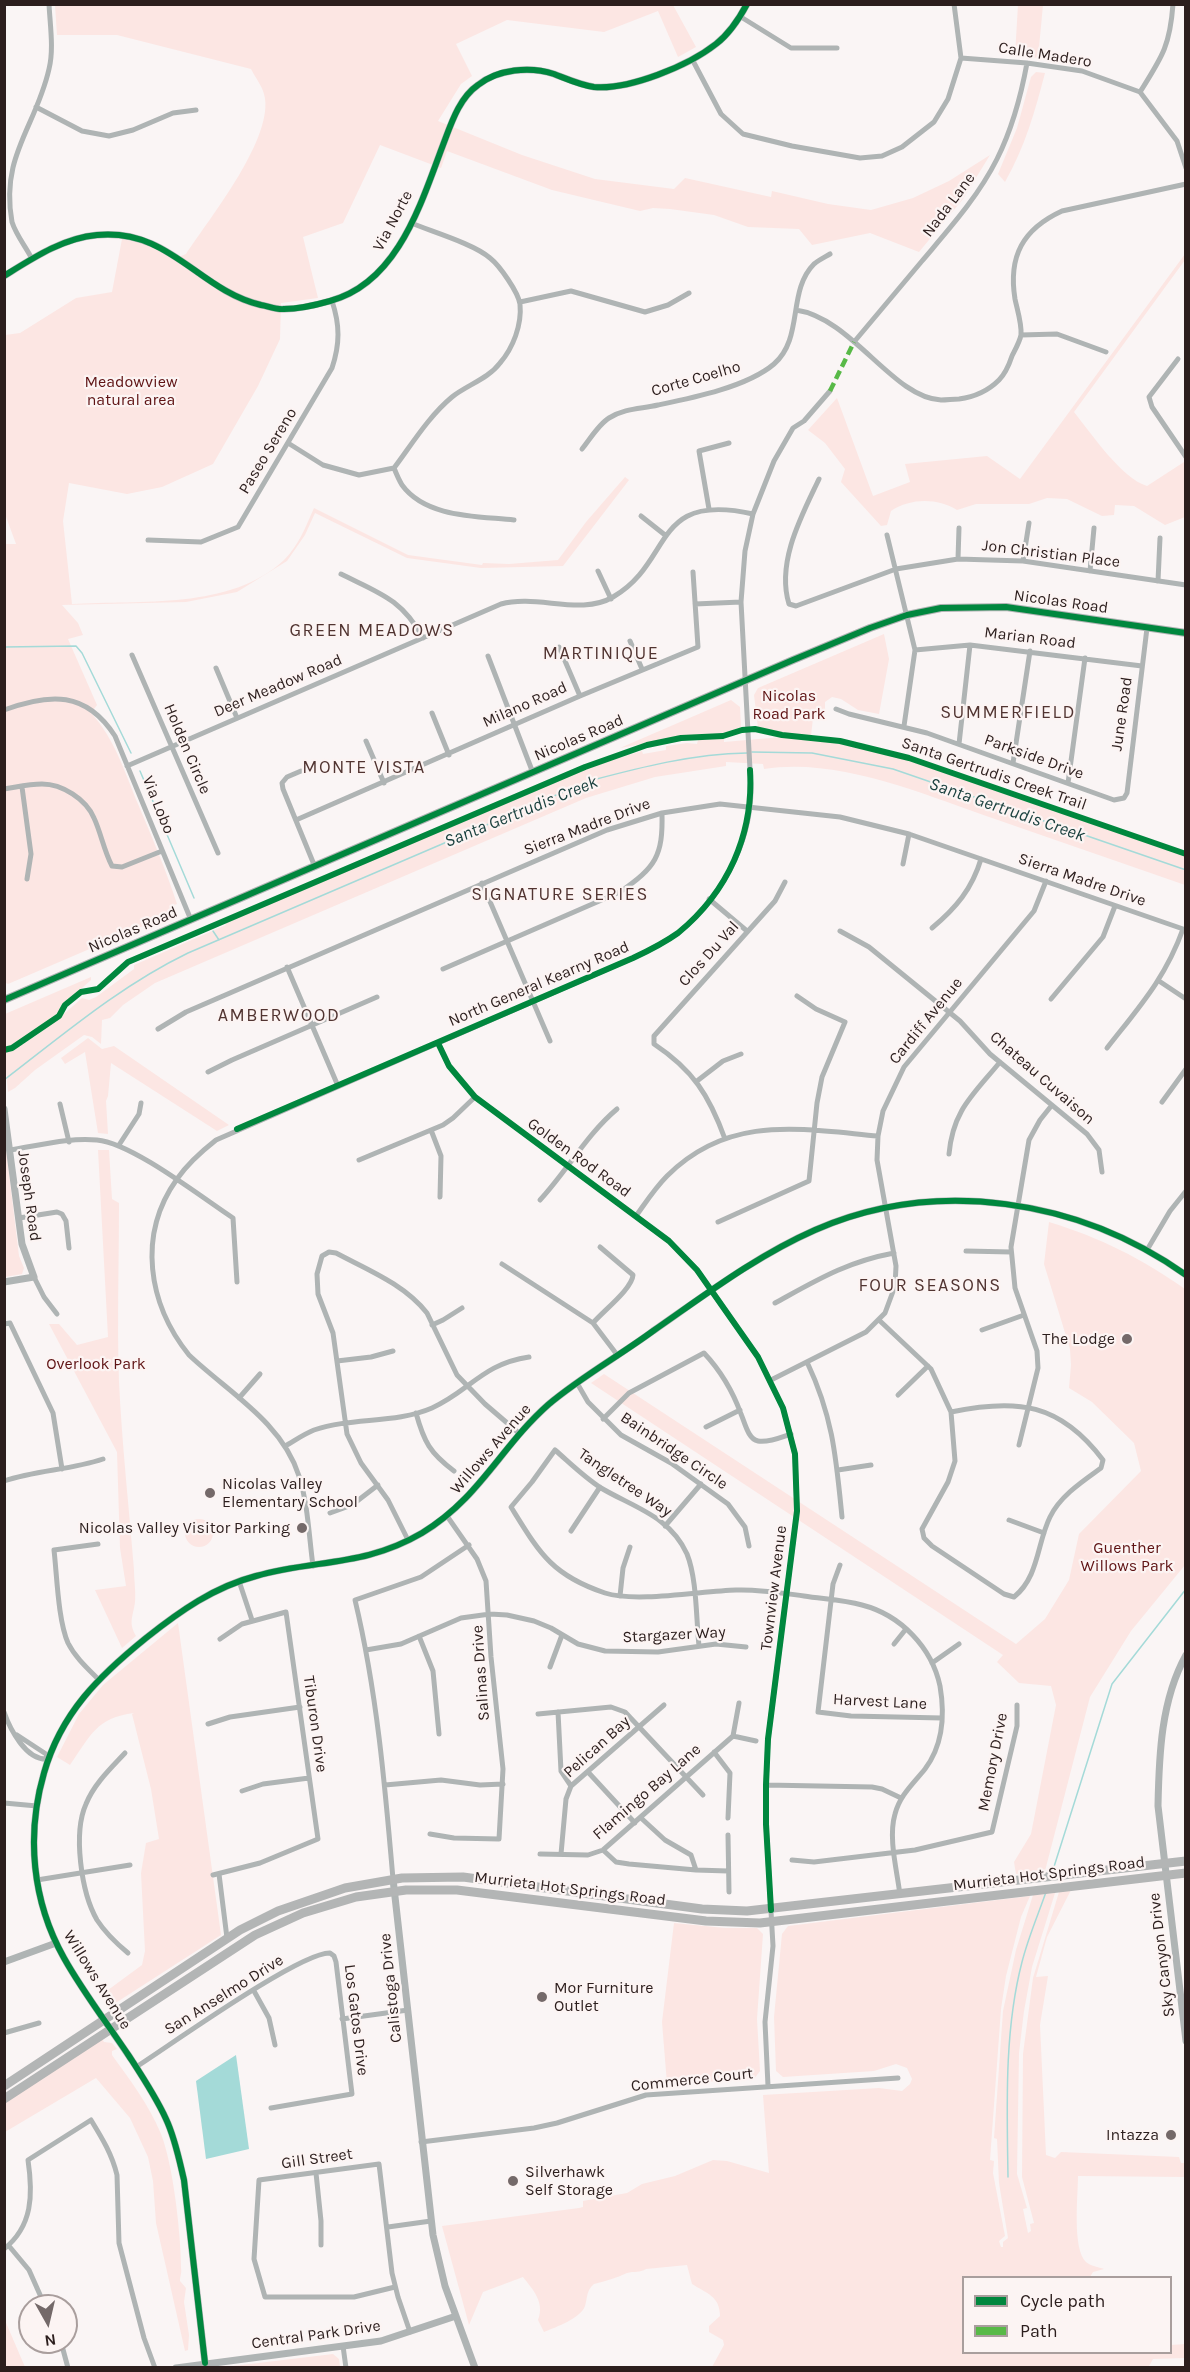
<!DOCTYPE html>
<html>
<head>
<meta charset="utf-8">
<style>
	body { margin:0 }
	#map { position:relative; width:1190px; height:2372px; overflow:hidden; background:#faf5f5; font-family:Karla,sans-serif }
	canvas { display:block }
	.frame { position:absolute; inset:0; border:6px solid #2c1e1d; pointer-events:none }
	.legend { position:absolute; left:962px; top:2276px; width:210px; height:78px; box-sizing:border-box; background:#fcf4f3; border:2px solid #a99e9d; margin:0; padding:8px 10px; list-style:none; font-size:18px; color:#2c1e1d }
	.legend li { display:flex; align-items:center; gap:12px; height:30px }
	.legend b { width:30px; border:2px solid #a99e9d }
	.north { position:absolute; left:18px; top:2294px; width:60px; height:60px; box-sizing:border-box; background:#fcf4f3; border:2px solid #a99e9d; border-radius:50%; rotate:172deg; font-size:16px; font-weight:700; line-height:24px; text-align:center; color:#2c1e1d }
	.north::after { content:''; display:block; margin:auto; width:21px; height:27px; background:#746969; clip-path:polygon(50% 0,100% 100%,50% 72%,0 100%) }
</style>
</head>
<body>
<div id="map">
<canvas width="1190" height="2372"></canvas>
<div class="frame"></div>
<ul class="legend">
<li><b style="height:8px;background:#00873e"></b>Cycle path</li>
<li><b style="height:8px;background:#58b947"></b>Path</li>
</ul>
<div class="north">N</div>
</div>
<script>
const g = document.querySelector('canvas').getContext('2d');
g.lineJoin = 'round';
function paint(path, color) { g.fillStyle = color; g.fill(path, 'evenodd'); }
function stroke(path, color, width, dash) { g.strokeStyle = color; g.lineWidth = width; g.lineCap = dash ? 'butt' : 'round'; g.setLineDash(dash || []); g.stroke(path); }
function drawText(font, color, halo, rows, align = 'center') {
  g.font = font + ' Karla,sans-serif'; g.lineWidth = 4.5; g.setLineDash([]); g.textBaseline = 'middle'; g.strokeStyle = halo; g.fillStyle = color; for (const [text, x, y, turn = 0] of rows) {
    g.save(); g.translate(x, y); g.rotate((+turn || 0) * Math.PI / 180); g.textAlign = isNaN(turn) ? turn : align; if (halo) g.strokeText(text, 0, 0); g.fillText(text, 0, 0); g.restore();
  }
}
paint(new Path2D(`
	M55,5H673L696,47L678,57L658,11L604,32L507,20L456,44L472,76L461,84L438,121L522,155L595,179L674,189L685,178L771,197L772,191L828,204L871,210L913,198L949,181L990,155L963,199L919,252L870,233L812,245L799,229L748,227L714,215L670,209L653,208L640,211L552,190L447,151L441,168L380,145L343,223L303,237L318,298L281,303L280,339L258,386L213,464L162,487L127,494L69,483L63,521L72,604C140,600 231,610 284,560C299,545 306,526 314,508L408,555L482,565L483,563L509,564L558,560L586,522L625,477L629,480L563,566L481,568L407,558L315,513L305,535L287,561L237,592L186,602L62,605L78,623L83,635L68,639L97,705L91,713C115,739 125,773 138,804C152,837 166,870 177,904L174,905L171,914L8,984L4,982V544H16L5,514V335L20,333L76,298L112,292L122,239L146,244L174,259L186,254C209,219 276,136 264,94C262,86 255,77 251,69L117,35H57Z
	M1018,5H1043L1038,58L1015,55Z
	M1036,72L1045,73C1035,111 1025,147 1005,182L998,174L1017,128L1031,77Z
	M1185,254V260L1074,412C1091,433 1121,478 1147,486L1184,462L1185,464V517L1165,525L1134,506L1115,505L1114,515L1102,516L1067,499L1047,498L1029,504H976L957,510C937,498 911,498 891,511L887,525L881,526L841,482L845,469L825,443L808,430L837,398L873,496L910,482L905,464L987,456L1020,479Z
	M884,634L889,659L879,714L858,710L841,699L832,697L825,702V710L817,718H813L811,736L784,734L758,728L754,695L758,688Z
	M731,700L740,707L741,727L725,733L699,737L685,736L620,748Z
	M782,737C858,741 928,766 999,791C1061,812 1123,834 1185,855V885C1122,863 1058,841 995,819C925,795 839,757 764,769L763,764L726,762V766L655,777L586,798L155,983L123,1005L110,1018L102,1020L101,1044L92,1037L84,1035L35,1070L15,1088L8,1092L4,1052C27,1047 64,1014 82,998L89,1000L96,997L134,969V965L226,925L225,923L589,767L642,751L643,754L666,750V746L687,743L697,744L698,740L724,738V742Z
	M91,977V980L64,1004L57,1015L11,1047L5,1048V1014Z
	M88,1038L102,1049L114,1046L229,1125L217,1131L111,1063L108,1096L106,1101L108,1134L98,1133L85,1052L65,1064L61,1058Z
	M4,1132L19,1256L24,1268L22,1274L5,1277Z
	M98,1150H109L112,1199L119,1203C119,1263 117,1323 119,1382C122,1445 129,1507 134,1570C134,1580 136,1591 135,1602C133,1617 128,1622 136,1636L122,1648L95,1590L126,1586L120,1548L117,1452L49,1324H59L77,1345L108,1337Z
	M1049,1222C1101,1238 1141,1258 1185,1289V1565L1131,1631L1090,1697L1045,1871L1016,1874L1014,1862L1031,1834L1056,1705L1051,1686L1019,1683L997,1662L1003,1655L591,1383L604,1374L1016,1644L1045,1619L1069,1580L1079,1534L1141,1471L1134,1443L1092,1402L1069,1388L1071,1365L1070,1349L1044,1264Z
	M185 1533a14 14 0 1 1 28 0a14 14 0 1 1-28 0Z
	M178,1623L221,1935L114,2004L108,1990L142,1965L145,1951L141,1873L146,1843L159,1839L151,1789L132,1714L134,1713C96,1718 91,1735 70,1765L57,1757L79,1714L103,1685Z
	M1071,1890L1047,1937L1036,1977L1048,1976L1040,2025L1046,2155L1055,2158L1061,2152L1179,2157L1181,2163H1185V2177L1078,2176C1078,2195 1072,2249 1086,2262C1090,2266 1099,2267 1104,2269L1093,2272L1090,2277L964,2278V2352H1170L1171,2345L1185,2344V2358L1153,2359L1148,2368L712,2367L724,2345L723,2340L709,2332V2326L720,2316C720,2296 706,2293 692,2284L687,2265L646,2269C640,2273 634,2271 627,2273C616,2278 606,2281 594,2284C586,2291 588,2296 585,2306C580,2319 556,2327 544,2332L538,2320C545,2302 533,2290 523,2277L483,2292L469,2325L442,2226L579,2208L583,2207V2201L627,2193L642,2184L675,2176L713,2160L727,2161L769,2173L763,2095L879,2088L902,2091L910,2084L912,2079L907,2068L896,2064L874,2071L783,2077L776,2071L774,2017L782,1934L788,1926L1030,1896L1021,1917L1006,1976L1001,2009L990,2160L994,2161L993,2173L1005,2236L999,2241L1001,2247H1003V2242L1008,2238L999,2183L997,2139L994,2138L1003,2011L1016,1950L1033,1895L1055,1893L1032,1967L1024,2011L1019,2053L1017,2174L1027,2208L1023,2209L1028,2233L1031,2231L1030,2224L1034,2223L1022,2177L1023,2054L1033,1978L1059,1892Z
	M674,1923L725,1928H757L763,1934L757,2019L760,2071L754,2079L667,2084L662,2022Z
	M102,2039L104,2042L112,2043L117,2049L112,2051V2055C130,2080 149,2105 161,2134C173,2164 181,2234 181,2268C182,2273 180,2276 180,2281L186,2288L184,2302L189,2335L188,2350L185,2351L156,2223L153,2181L148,2157L130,2118L96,2078L5,2132V2103Z
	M4,2318L25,2367H5Z
	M333,2354L339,2359L340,2367H225Z`), '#fce6e3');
paint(new Path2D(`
	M236,2055L249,2149L206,2159L196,2081Z`), '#a4dad8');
stroke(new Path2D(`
	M4,647L76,646L82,653L131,753
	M752,752L812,753L893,769L1186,870
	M140,771L194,898
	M213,931L219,940
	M4,1080C64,1034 120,986 188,953L589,781C642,767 692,754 747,753
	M1052,1873L1112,1684L1186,1589
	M1008,2177C1007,2107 1004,2031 1022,1962C1028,1938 1038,1915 1046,1892`), '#a4dad8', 1.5);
stroke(new Path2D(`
	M741,17L791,48H837
	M961,58L1027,63L1082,71L1140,92L1177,141L1186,168
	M692,59L721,114L743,134L792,146L860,158L882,156L902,147L934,122L948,99L961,58L954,4
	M1140,92C1162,57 1170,46 1173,4
	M36,107L82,131L109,136L133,130L173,113L196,110
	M32,259C26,247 16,235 12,222C0,156 36,127 49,69C54,49 50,25 49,4
	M520,302L571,291L645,312L668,305L689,293
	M796,310C852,318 893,398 941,400C947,400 953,399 959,399C974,397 989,390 999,380C1006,373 1009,365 1012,356C1015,350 1020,341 1021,335C1022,324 1017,309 1015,299C1008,256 1023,229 1062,211L1186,184
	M1021,335L1057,334L1106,352
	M854,342C877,315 899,288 922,261C949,229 978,197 997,159C1012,129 1021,96 1027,63
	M1178,359L1149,397L1152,407L1186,457
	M288,443L323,465L359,475L394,468C412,444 429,416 452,397C467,385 488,379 500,363C513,348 522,325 520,304C518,292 500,266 490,258C474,244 433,232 411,223
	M582,449C590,439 599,424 609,418C625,408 641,409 658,405C692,398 747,387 774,364C804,338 787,291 814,264C819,260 825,257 830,254
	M394,468C396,473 399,480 402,485C426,518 478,516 514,520
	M819,479C802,515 776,562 789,604L796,606L896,569L958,559L1023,561L1186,585
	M709,509L699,451L729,443
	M641,516L665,535
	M887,535L915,650L904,726
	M148,540L201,542L238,527L332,368C340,344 340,325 332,301
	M958,559L959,528
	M1023,561L1029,523
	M598,571L611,599
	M1090,571L1094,528
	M341,574C379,593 402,599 423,638
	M1158,581L1160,538
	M695,604L741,602
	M630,641L642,669
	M559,647L580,696
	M915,650L970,645L1142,666
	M132,655L218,853
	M488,656L533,773
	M216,668L237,718
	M836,709L849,714L927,733L1114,800L1124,798L1127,793L1147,628
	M4,710C50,693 86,691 115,736L191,920
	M432,713L449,755
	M366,741L384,783
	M959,744L970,645
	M1013,763L1030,651
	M127,766L501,604C537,594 581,616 613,597C674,562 651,491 753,514
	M301,771L287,777L282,783L283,789L315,867
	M1068,783L1085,658
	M22,787L31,854L27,879
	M4,789C17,787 29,784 42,784C62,784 86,799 94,818C101,833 104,851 112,866L122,867L162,851
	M296,820L580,696L698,647L693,572
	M903,864L909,834
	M482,883L550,1041
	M709,899L747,931
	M932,928C956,908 972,889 981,859
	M840,931L869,947L960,1021L990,1054L1087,1134L1099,1150L1102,1172
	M287,967L338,1086
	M443,969L620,892C656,867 663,856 662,813
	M1159,981L1186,999
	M1051,999L1103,937L1115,906
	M158,1029L186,1012L607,830L662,813L720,804L840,817L909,834L1186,930
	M438,1043L449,1066L475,1097L669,1241L697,1270L758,1357L783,1408L795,1454L797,1511L768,1739L766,1785V1824L773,1946L765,2022L768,2086
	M1107,1048C1139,1007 1165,979 1183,929
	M208,1072L232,1060L377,997
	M697,1081L723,1061L741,1054
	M1162,1102L1186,1069
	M60,1104L69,1142
	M431,1130L441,1156L440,1197
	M725,1139C709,1095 693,1070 654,1044V1036L775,901L785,882
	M119,1145L139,1114L141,1103
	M9,1150C37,1146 69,1137 97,1140C132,1143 201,1197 233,1218L237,1282
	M949,1154C953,1110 973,1095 1000,1062
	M359,1160L443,1125L453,1118L475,1097
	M540,1200C567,1171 587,1134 617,1109
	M636,1216C646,1202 655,1188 667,1176C729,1114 800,1129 878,1136
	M19,1218L57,1212L62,1214L66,1221L69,1248
	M718,1222L809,1181L817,1103L822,1077L845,1022L816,1009L797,996
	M1147,1250L1170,1211L1186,1191
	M966,1251L1011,1252
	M502,1264L593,1323L618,1356
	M34,1277L44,1297L57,1314
	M775,1303C817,1280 846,1262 894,1253
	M880,1321L931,1369L951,1412L955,1461L948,1482L922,1529L924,1538L932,1546L1004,1594L1014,1597C1039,1577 1037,1543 1050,1517C1060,1496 1083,1481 1101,1468L1103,1460C1060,1403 1017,1398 951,1412
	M593,1323C603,1311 632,1289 633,1275L600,1247
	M4,1324L10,1323L53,1413L62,1469
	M432,1325L443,1320L462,1308
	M982,1330L1024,1315
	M337,1361L371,1357L393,1351
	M807,1362C833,1417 836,1457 842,1517
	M771,1380L866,1332L885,1313L895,1286L896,1266L877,1160L878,1136L883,1111L904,1067L1034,911L1046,881
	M577,1383L588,1402L621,1435L671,1463L728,1504L745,1527L749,1546
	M898,1395L928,1366
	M239,1398L260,1374
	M416,1413C424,1442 430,1453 454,1471
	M603,1419L629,1393L704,1353C720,1370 733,1392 741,1414C745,1423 748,1439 758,1441C768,1443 782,1437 791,1434
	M706,1427L740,1410
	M1019,1445L1038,1368L1037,1351L1015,1288L1011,1247L1029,1140L1040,1120L1052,1105
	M285,1446C294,1441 304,1434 314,1430C352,1417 395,1424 432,1408C470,1391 482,1364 529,1357
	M838,1470L871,1465
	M4,1481C37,1470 71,1470 103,1459
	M330,1513L352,1505L378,1485
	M1009,1520L1044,1533
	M665,1526L701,1484
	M571,1531L600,1487
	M408,1540L388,1500L361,1463L347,1434L333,1333L318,1294L317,1274L322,1256L329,1252L336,1253C368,1270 404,1284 427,1313L457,1375L485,1404L520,1434
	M840,1565L833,1584L818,1712L851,1716L942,1718
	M313,1566C309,1537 308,1504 299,1476C282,1422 228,1392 189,1355C148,1304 137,1235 177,1179C188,1163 202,1151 216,1140L633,958C648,951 664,943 678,933C721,898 751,844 751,788L741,602L745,551L753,514L774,461L793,428L804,421L830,391
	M239,1581L252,1620
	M620,1596L623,1568L630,1547
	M419,1636L433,1671L439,1734
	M894,1644L906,1629
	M699,1646C696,1618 697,1579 687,1554C670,1516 633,1507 601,1488C584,1477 570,1463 555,1450L532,1482L511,1507C539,1552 551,1575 605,1593C636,1603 701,1591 736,1590C759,1589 782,1593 804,1596C823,1599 843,1600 862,1605C901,1615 932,1648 940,1686C945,1715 943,1745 925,1769C913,1784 900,1795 895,1814C888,1838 897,1870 900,1895
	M366,1650L401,1644L461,1618L490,1614L507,1615L534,1621L551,1628L578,1644L605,1651L658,1652L716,1644L746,1647
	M932,1663L959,1644
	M550,1667L562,1635
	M98,1679C87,1668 75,1657 68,1643C58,1620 57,1576 54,1550L98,1544
	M4,1712C10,1729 26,1761 48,1759
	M558,1712L561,1771L571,1786
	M538,1714L611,1707L625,1712L703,1795
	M208,1724L230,1717L300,1707
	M17,1735L46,1754L48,1759
	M733,1736L756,1741
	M714,1752L730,1773L728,1818
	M125,1753C111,1768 94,1784 86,1804C73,1833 81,1892 97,1920C106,1934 116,1943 128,1953
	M588,1772L635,1823
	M385,1785L441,1780L480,1785L503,1784
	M766,1785L872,1787L882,1789L901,1798
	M242,1791L263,1784L309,1778
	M4,1803L37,1806
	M641,1818L665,1840L691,1855L696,1870
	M430,1834L454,1838L499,1839L503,1769L491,1657L486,1581L477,1559L447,1516
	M728,1835L729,1892
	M603,1850L616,1862L629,1864L696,1870L728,1871
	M540,1854L588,1855L603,1850L733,1736L739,1703
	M561,1854L566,1799L571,1786L664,1705
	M792,1860L814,1862L915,1850L992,1832L1017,1726V1705
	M219,1874L227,1938
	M213,1875L260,1863L318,1839L286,1612L242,1624L220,1639
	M393,1879C385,1786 377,1692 355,1600L421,1577L469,1545
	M37,1880L130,1865
	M254,1991L269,2018L275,2045
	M342,2019L408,2010
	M4,2033L39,2023
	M136,2067C169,2046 300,1952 330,1953L334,1956L336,1962L352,2094L271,2108
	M421,2142L534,2128L557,2123L646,2095L898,2078
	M316,2173L321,2221V2245
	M388,2227L431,2221
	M9,2246L29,2270L45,2306
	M4,2249C33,2226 33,2194 28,2160L91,2120C102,2138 112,2154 117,2175L119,2243L144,2338L155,2368
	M395,2287L354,2297H265L254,2259L259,2180L379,2164L392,2273L398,2297L410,2332
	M61,2342L68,2368
	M343,2346L346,2368`), '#afb4b4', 5);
stroke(new Path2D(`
	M4,276C33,258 63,238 97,235C170,228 198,290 261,305C268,306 277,310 284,309C298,309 316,305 330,301C398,283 421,203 443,145C451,124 459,98 478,85C498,69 530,66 554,74C567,79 580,85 594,87C629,90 688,66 716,44C729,34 739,19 747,4
	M4,1109L22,1244L34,1277L4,1282
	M1186,1655C1161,1700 1159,1755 1158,1806L1186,2041
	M393,1879L433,2235L445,2286L475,2368
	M4,1962L56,1943
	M205,2363L184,2180C179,2159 175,2138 166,2119C156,2097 142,2076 129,2056C107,2023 83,1992 64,1958C32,1901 26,1835 44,1773C61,1713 99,1676 146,1638C180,1611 214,1587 256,1576C316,1559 364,1567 422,1533C480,1498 501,1446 549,1404C581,1377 619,1356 653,1331C705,1295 756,1256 815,1230C936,1177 1079,1199 1186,1275
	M176,2368L381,2341L456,2316`), '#afb4b4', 7);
stroke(new Path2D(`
	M4,1000L793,660L870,628L907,615L941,608L1006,607L1186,633`), '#afb3b3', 8);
stroke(new Path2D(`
	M4,2086L240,1930L278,1911L345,1888L402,1878L463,1877L702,1909L747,1911L1186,1861
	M4,2099L255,1935L303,1913L356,1897L406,1890H457L706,1921L760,1923L1186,1873`), '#b3b5b5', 9);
stroke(new Path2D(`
	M830,391L854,342`), '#58b947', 4.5, [9, 4.5]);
stroke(new Path2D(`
	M4,276C33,258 63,238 97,235C170,228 198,290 261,305C268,306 277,310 284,309C298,309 316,305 330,301C398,283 421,203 443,145C451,124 459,98 478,85C498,69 530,66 554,74C567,79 580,85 594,87C629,90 688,66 716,44C729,34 739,19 747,4
	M4,1000L793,660L870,628L907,615L941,608L1006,607L1186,633
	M438,1043L449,1066L475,1097L669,1241L697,1270L758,1357L783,1408L795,1454L797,1511L768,1739L766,1785V1824L771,1910
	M4,1050L12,1048L59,1016L65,1005L81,992L98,989L128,962L585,767L647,745L681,738L723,736L742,730L755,729L782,735L840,741L909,758L1186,854
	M237,1129L633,958C648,951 664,943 678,933C728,892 754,834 750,770
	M205,2363L184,2180C179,2159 175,2138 166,2119C156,2097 142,2076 129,2056C107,2023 83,1992 64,1958C32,1901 26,1835 44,1773C61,1713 99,1676 146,1638C180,1611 214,1587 256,1576C316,1559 364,1567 422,1533C480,1498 501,1446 549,1404C581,1377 619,1356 653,1331C705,1295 756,1256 815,1230C936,1177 1079,1199 1186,1275`), '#00873e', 6);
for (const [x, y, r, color] of [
	[1127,1339,6,"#746969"],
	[210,1493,6,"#746969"],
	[302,1528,6,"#746969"],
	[542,1997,6,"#746969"],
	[1171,2135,6,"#746969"],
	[513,2181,6,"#746969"]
]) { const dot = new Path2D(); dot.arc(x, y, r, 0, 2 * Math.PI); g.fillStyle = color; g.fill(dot); stroke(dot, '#fcf4f3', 2); }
drawText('16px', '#2c1e1d', '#fcf4f3', [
	["Calle Madero",1045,55,9],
	["Nada Lane",949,205,-53],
	["Via Norte",393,221,-62],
	["Corte Coelho",696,379,-16],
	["Paseo Sereno",268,451,-59],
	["Jon Christian Place",1051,554,7],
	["Nicolas Road",1061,602,8],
	["Marian Road",1030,638,7],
	["Deer Meadow Road",278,686,-23],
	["Milano Road",525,705,-24],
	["June Road",1122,714,-82],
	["Nicolas Road",579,738,-23],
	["Holden Circle",187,749,67],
	["Parkside Drive",1034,757,20],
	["Santa Gertrudis Creek Trail",994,774,19],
	["Via Lobo",158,805,68],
	["Sierra Madre Drive",587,827,-21],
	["Sierra Madre Drive",1082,880,19],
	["Nicolas Road",133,930,-23],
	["Clos Du Val",709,954,-48],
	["North General Kearny Road",539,984,-23],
	["Cardiff Avenue",926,1021,-51],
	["Chateau Cuvaison",1042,1078,41],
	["Golden Rod Road",579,1158,36],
	["Joseph Road",29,1196,82],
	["Willows Avenue",491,1449,-49],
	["Bainbridge Circle",674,1451,34],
	["Tangletree Way",625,1483,34],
	["Townview Avenue",774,1588,-83],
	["Stargazer Way",674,1635,-3],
	["Salinas Drive",481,1673,-94],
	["Harvest Lane",880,1702,3],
	["Tiburon Drive",315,1724,82],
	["Pelican Bay",597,1747,-42],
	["Memory Drive",993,1762,-79],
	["Flamingo Bay Lane",647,1792,-41],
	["Murrieta Hot Springs Road",1049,1874,-7],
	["Murrieta Hot Springs Road",570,1889,7],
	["Sky Canyon Drive",1162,1955,-97],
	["Willows Avenue",97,1980,58],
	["Calistoga Drive",391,1988,-96],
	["San Anselmo Drive",224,1995,-32],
	["Los Gatos Drive",356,2020,83],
	["Commerce Court",692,2080,-6],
	["Gill Street",317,2159,-8],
	["Central Park Drive",316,2335,-8]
]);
drawText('16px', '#5f1314', '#fcf4f3', [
	["Meadowview",131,382],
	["natural area",131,400],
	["Nicolas",789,696],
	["Road Park",789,714],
	["Overlook Park",96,1364],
	["Guenther",1127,1548],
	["Willows Park",1127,1566]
]);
drawText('16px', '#2c1e1d', '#fcf4f3', [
	["The Lodge",1115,1339],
	["Nicolas Valley",222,1484,"left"],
	["Elementary School",222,1502,"left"],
	["Nicolas Valley Visitor Parking",290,1528],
	["Mor Furniture",554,1988,"left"],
	["Outlet",554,2006,"left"],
	["Intazza",1159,2135],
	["Silverhawk",525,2172,"left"],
	["Self Storage",525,2190,"left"]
], 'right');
g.letterSpacing = '1.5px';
drawText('18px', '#513431', '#fcf4f3', [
	["GREEN MEADOWS",372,631],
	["MARTINIQUE",601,654],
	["SUMMERFIELD",1008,713],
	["MONTE VISTA",364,768],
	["SIGNATURE SERIES",560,895],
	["AMBERWOOD",279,1016],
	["FOUR SEASONS",930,1286]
]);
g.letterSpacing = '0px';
drawText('italic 18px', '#1c4240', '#fcf4f3', [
	["Santa Gertrudis Creek",1007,810,19],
	["Santa Gertrudis Creek",521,812,-22]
]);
</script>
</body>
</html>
